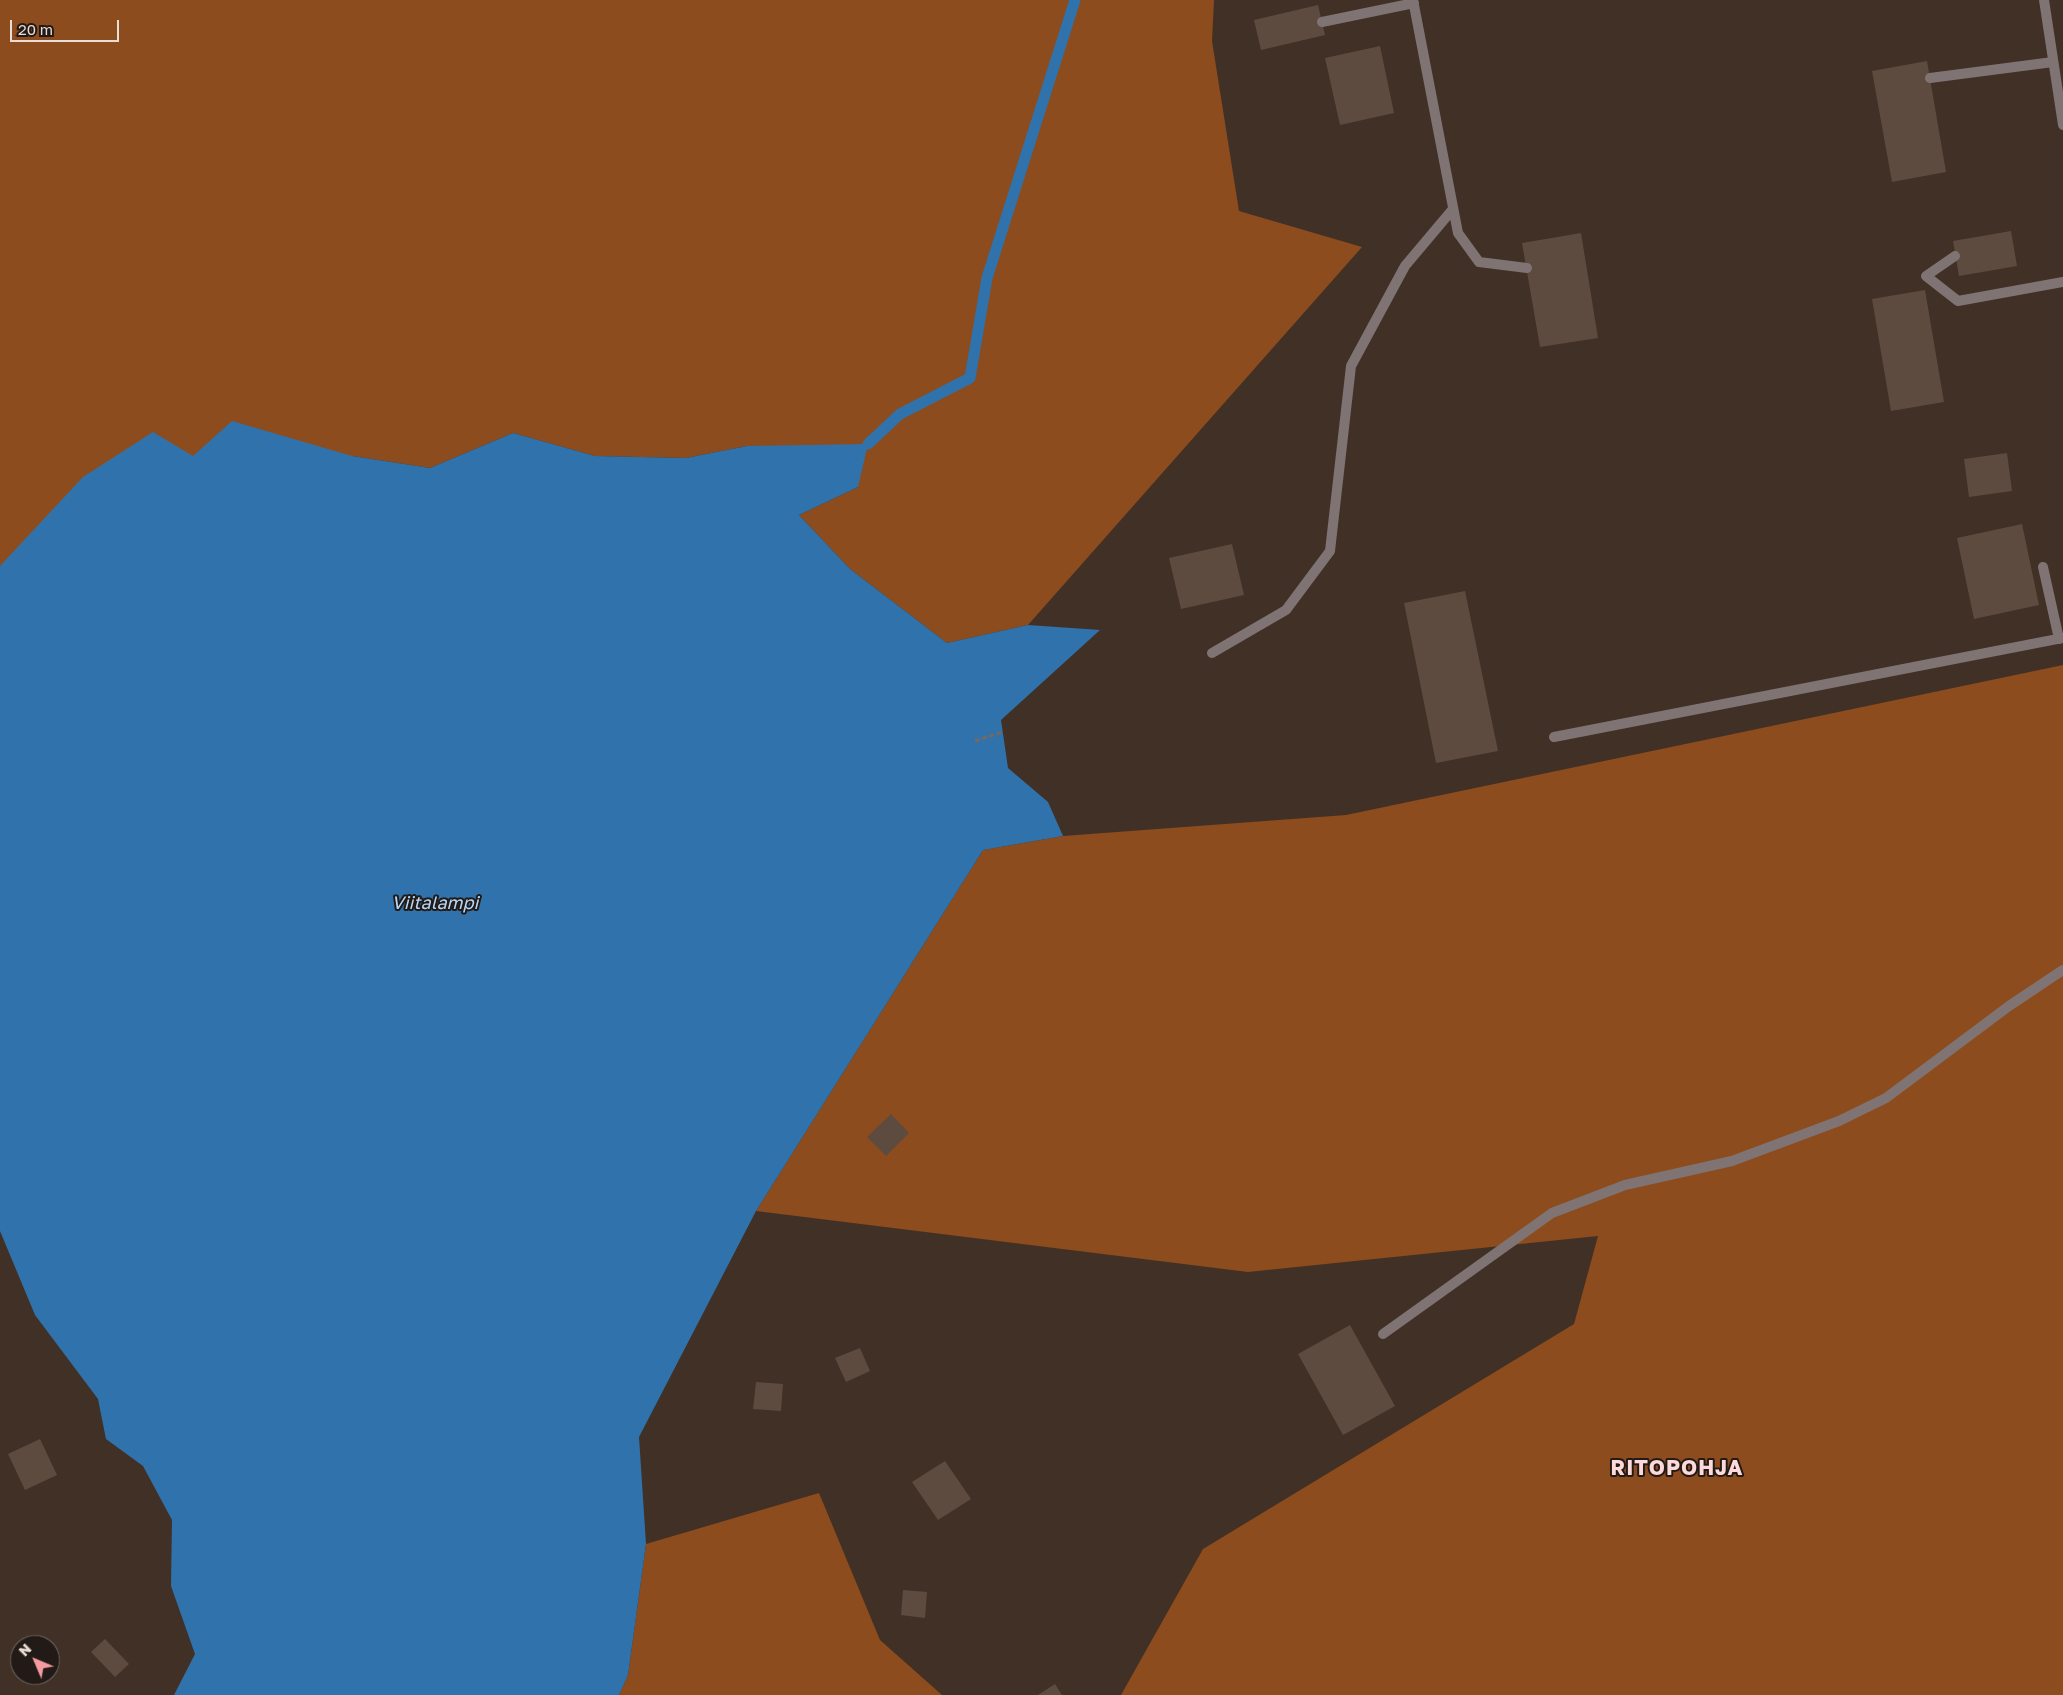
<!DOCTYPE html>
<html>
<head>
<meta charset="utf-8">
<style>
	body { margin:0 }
	#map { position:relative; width:2063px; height:1695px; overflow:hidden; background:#413026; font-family:"Golos Text",sans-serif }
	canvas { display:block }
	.north { position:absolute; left:10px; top:1635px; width:50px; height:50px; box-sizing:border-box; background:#221a16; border:1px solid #716863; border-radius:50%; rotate:315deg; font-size:14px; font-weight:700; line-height:20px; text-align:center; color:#e8ddd7 }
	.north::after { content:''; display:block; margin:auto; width:18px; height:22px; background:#f49aa0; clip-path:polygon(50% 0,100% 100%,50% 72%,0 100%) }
	.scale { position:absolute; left:10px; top:20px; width:109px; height:22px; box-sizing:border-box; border:2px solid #e8ddd7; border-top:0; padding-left:6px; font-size:15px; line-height:18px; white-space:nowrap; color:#e8ddd7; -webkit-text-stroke:4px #221a16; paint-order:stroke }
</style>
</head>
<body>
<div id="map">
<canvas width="2063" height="1695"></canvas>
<div class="north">N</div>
<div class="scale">20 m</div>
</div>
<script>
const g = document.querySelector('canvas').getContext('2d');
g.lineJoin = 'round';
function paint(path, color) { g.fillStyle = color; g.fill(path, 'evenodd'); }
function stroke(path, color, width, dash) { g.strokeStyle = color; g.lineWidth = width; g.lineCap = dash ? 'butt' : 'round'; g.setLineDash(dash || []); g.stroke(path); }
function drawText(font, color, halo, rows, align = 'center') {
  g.font = font + ' "Golos Text",sans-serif'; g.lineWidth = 4; g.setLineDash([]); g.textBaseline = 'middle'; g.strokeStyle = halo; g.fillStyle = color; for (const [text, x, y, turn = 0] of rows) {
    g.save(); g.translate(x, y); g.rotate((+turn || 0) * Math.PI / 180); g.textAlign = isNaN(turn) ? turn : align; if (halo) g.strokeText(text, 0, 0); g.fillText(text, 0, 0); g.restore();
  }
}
paint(new Path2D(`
	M0,0H1214L1212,41L1239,211L1362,247L1028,625L947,643L850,569L799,515L858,487L747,446L686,458L595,456L513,433L430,468L352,456L193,457L0,566Z
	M2063,665V1695H1121L1203,1549L1574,1324L1598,1236L1248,1272L756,1211L983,850L1063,836L1346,815Z
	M819,1493L880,1640L942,1695H619L628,1675L646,1544Z`), '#8c4c1d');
paint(new Path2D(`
	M232,421L352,456L430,468L513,433L595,456L686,458L747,446L868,444L858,487L799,515L850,569L947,643L1028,625L1100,630L1001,720L1008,768L1048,802L1063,836L983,850L756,1211L639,1437L646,1544L628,1675L619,1695H174L195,1654L171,1586L172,1520L143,1466L106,1439L98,1399L35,1315L0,1231V566L83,477L153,432L193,456Z`), '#3073ac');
stroke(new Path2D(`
	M868,444L900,414L970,378L987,278L1075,0`), '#3073ac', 11);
paint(new Path2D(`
	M1318,5L1325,35L1261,50L1254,20Z
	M1380,46L1394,113L1340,125L1325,58Z
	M1927,61L1946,172L1892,182L1872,71Z
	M2011,231L2017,266L1959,276L1953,241Z
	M1581,233L1598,338L1540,347L1522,243Z
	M1925,290L1944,402L1891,411L1872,299Z
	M2007,453L2012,491L1969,497L1964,459Z
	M2022,524L2039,605L1974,619L1957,538Z
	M1232,544L1244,595L1181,609L1169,558Z
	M1465,591L1498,751L1436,763L1404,603Z
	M891,1114L909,1133L886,1156L867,1137Z
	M1350,1325L1395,1406L1343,1435L1298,1354Z
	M860,1348L870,1371L846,1382L835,1358Z
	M756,1382L783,1384L781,1411L753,1409Z
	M40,1439L57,1475L25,1490L8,1454Z
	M945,1461L971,1499L938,1520L912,1482Z
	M903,1590L927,1592L925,1618L901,1615Z
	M105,1639L129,1664L115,1677L91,1652Z
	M1055,1684L1062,1695H1038Z`), '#5d4b40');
stroke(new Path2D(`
	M975,741L1003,732`), '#77685f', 3, [5, 2.5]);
stroke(new Path2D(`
	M1413,0L1458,233L1479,262L1527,268
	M1322,22L1414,3
	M1930,78L2053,62
	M1955,256L1926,276L1958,301L2063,282
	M2043,567L2059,639
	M1212,653L1286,610L1330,551L1351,366L1405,266L1453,209
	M1554,737L2063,638
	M1383,1334L1552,1213L1625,1185L1732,1161L1839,1121L1886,1098L2009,1006L2063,970`), '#7f7473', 10);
stroke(new Path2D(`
	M2044,0L2063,125`), '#7f7473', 10);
drawText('italic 18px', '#b7d8f8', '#221a16', [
	["Viitalampi",435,903]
]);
g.letterSpacing = '1px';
drawText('bold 21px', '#fdd9da', '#221a16', [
	["RITOPOHJA",1677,1468]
]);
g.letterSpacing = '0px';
</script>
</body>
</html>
